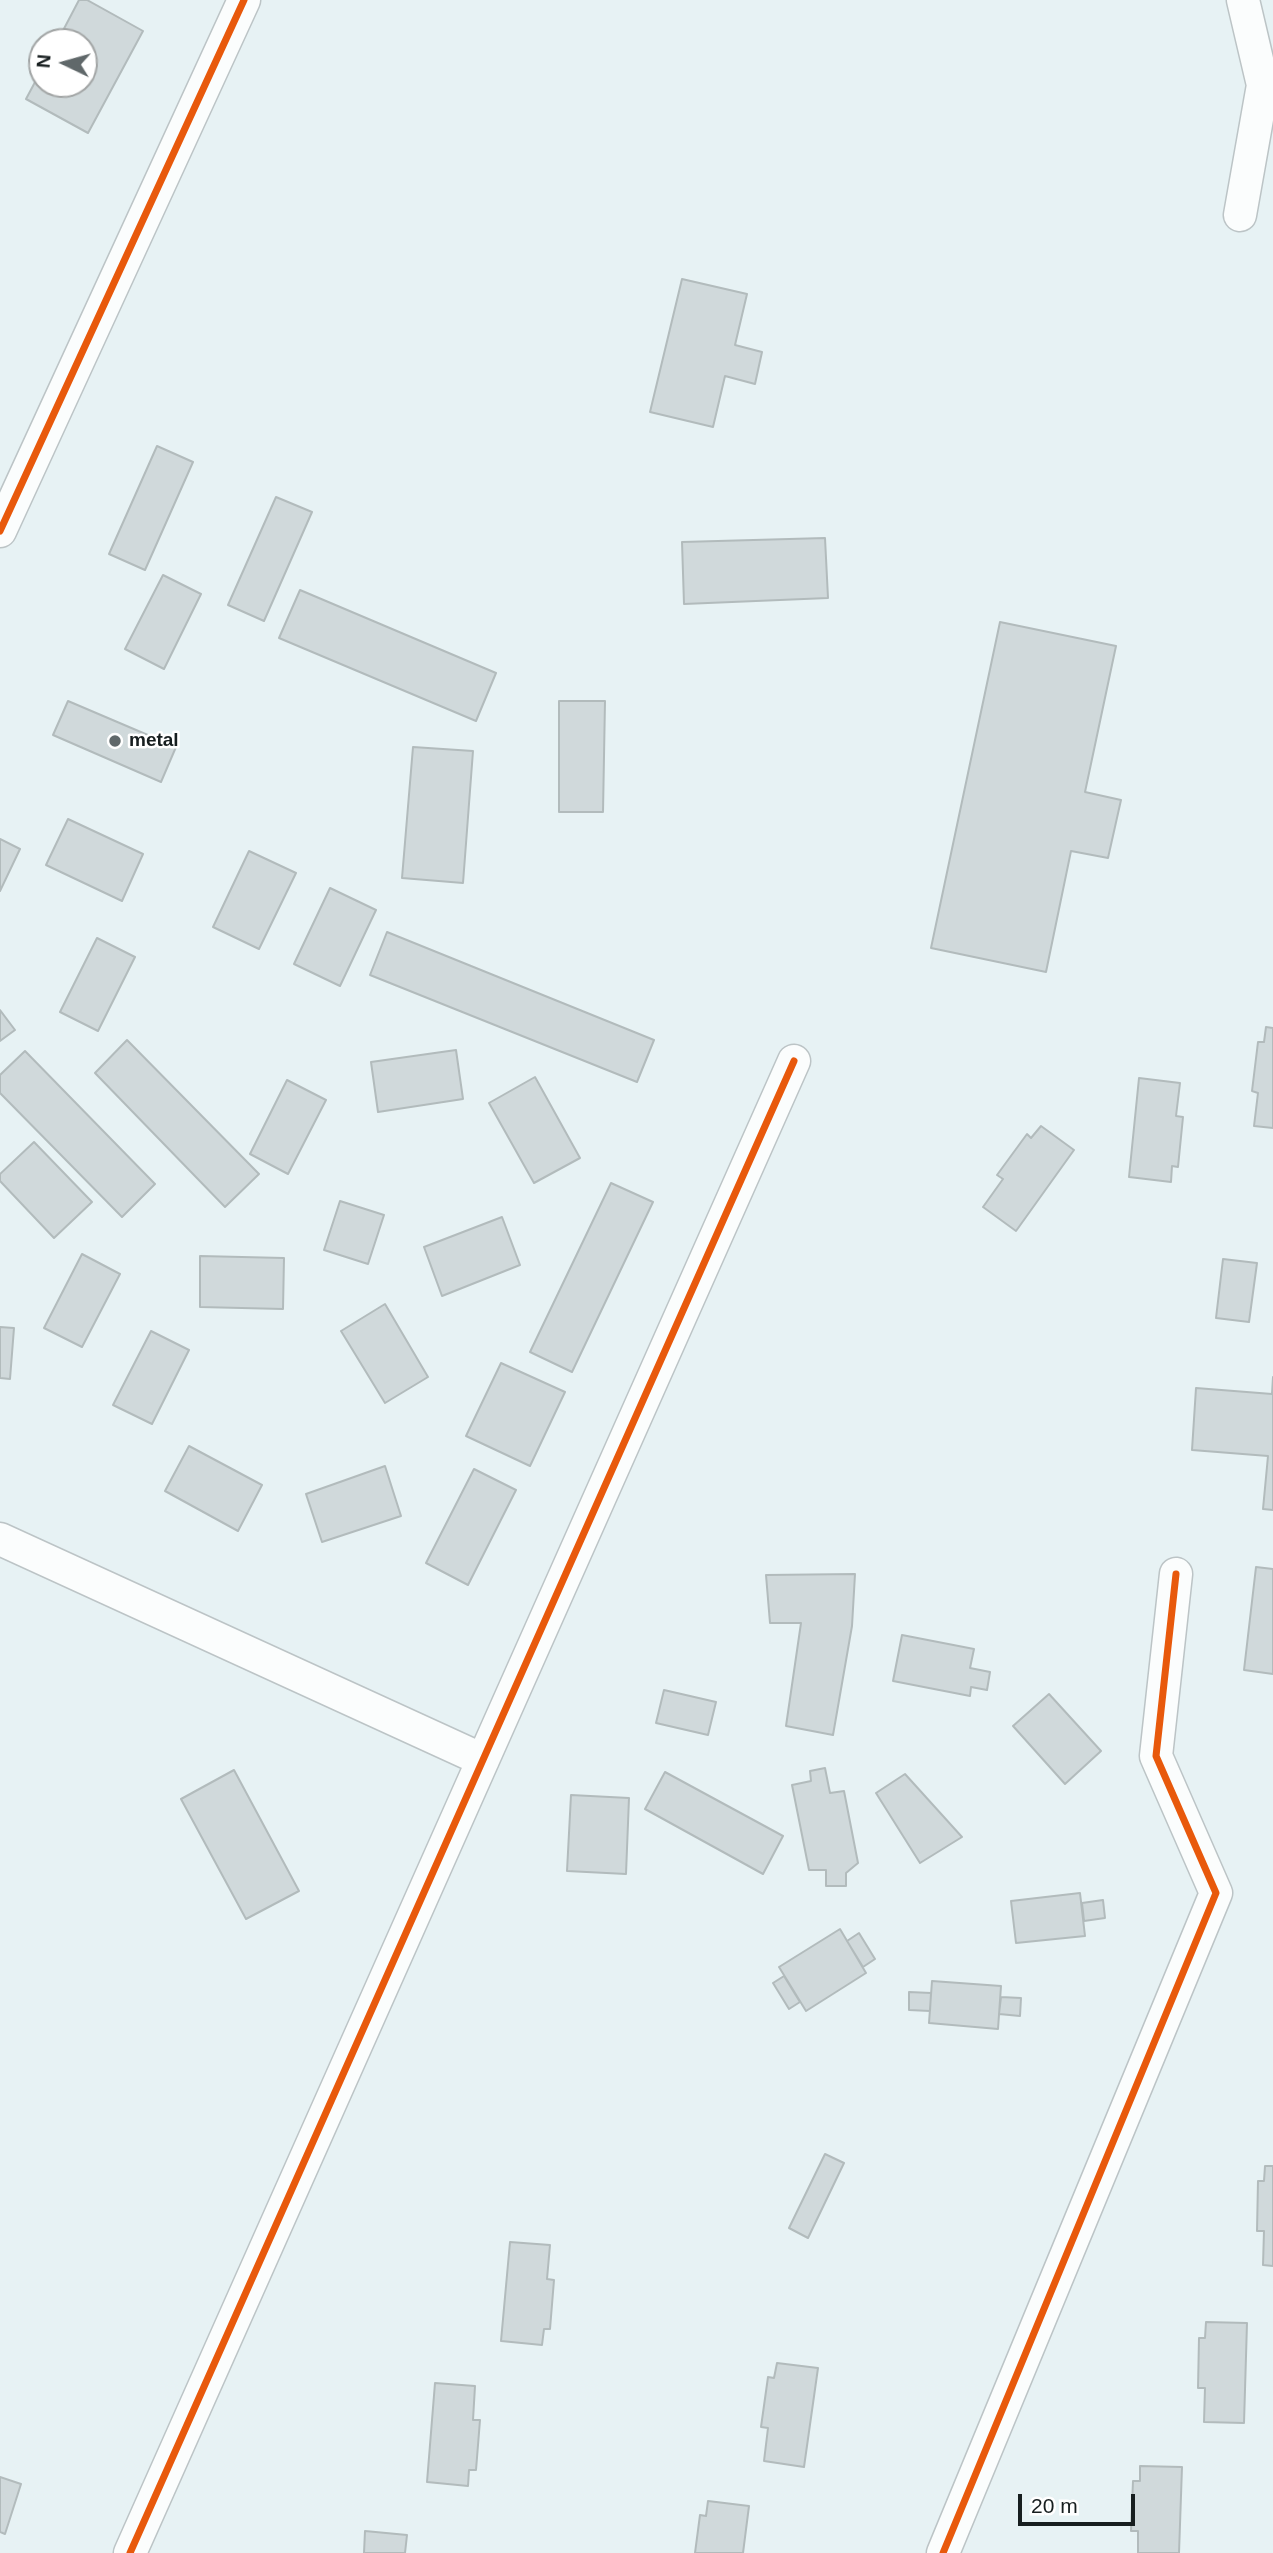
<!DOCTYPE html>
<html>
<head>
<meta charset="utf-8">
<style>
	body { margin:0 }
	#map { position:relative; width:1273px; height:2553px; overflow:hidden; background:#e7f2f4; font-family:Helvetica,sans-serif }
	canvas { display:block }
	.north { position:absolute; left:28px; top:28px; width:70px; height:70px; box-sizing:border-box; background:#fff; border:2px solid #a2a5a5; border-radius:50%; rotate:275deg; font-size:19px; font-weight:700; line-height:28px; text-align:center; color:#171e1f }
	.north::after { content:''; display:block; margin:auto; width:24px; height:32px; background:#60686a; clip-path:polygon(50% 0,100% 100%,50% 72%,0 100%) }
	.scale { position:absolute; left:1018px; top:2494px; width:117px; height:32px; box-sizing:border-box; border:4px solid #171e1f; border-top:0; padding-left:9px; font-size:21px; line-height:24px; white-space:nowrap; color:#171e1f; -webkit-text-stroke:5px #fff; paint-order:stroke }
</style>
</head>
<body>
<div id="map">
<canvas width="1273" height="2553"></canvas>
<div class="north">N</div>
<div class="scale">20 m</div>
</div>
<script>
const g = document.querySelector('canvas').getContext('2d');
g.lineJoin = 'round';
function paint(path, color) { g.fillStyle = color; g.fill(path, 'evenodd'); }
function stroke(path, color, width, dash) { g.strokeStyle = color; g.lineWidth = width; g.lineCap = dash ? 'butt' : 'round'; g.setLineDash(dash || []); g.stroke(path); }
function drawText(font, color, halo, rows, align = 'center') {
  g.font = font + ' Helvetica,sans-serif'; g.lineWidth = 5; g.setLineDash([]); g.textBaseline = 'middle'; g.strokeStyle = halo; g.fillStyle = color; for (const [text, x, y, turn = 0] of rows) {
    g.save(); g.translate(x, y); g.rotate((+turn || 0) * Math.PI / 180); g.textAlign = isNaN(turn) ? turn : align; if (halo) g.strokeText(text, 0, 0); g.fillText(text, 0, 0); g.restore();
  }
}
const building = new Path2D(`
	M79,0H87L143,31L88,133L26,99L42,69V84H84V42H57Z
	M682,279L747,294L735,345L762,352L755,384L725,376L713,427L650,412Z
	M157,446L193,462L145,570L109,554Z
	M276,497L312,512L264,621L228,605Z
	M825,538L828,598L684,604L682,542Z
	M163,575L201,594L164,669L125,649Z
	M300,590L496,673L476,721L279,638Z
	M1000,622L1116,646L1085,792L1121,800L1108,858L1071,851L1046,972L931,948Z
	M68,701L176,747L161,782L53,735Z
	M559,701H605L603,812H559Z
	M413,747L473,751L463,883L402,878Z
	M68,819L143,854L122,901L46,865Z
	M0,839L20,849L0,891Z
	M249,851L296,873L259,949L213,927Z
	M330,888L376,910L340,986L294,964Z
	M387,932L654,1040L637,1082L370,975Z
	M97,938L135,957L98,1031L60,1012Z
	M0,1010L15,1030L0,1041Z
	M1266,1027L1273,1028V1128L1254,1126L1258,1093L1252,1091L1258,1042H1264Z
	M127,1040L259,1174L225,1207L95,1073Z
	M456,1050L463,1099L378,1112L371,1062Z
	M25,1051L155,1184L122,1217L0,1093V1075Z
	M535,1077L580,1158L534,1183L489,1103Z
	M1139,1078L1180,1083L1176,1116L1183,1117L1178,1167L1172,1166L1171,1182L1129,1177Z
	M287,1080L326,1100L288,1174L250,1154Z
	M1041,1126L1074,1150L1016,1231L983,1207L1003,1179L997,1175L1027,1134L1031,1138Z
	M34,1142L92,1202L54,1238L0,1181V1174Z
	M611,1183L653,1202L572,1372L530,1352Z
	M340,1201L384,1215L368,1264L324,1250Z
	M502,1217L520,1265L442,1296L424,1247Z
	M82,1254L120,1274L82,1347L44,1328Z
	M200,1256L284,1258L283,1309L200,1307Z
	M1223,1259L1257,1263L1249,1322L1216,1318Z
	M385,1304L428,1377L385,1403L341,1331Z
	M0,1327L14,1328L10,1379L0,1378Z
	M151,1331L189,1350L152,1424L113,1405Z
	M501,1363L565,1392L530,1466L466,1436Z
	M1273,1377V1510L1263,1509L1268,1456L1192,1450L1196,1388L1272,1394Z
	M189,1446L262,1485L238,1531L165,1491Z
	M385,1466L401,1516L322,1542L306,1494Z
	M474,1469L516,1490L468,1585L426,1563Z
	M1256,1567L1273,1569V1674L1244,1670Z
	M855,1574L852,1626L833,1735L786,1726L801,1623H770L766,1575Z
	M902,1635L974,1649L970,1668L990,1672L987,1690L971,1687L970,1696L893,1681Z
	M664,1690L716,1702L708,1735L656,1723Z
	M1049,1694L1101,1751L1065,1784L1013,1726Z
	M825,1768L830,1793L844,1791L858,1863L846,1873V1886H826V1870H809L792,1785L811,1781L810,1771Z
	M234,1770L299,1891L246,1919L181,1799Z
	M665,1772L783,1836L763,1874L645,1809Z
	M905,1774L962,1837L920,1863L876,1793Z
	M571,1795L629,1798L626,1874L567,1871Z
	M1080,1893L1085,1936L1016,1943L1011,1901Z
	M1103,1900L1105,1918L1084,1921L1082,1903Z
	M840,1929L866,1973L806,2011L779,1967Z
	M859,1933L875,1959L863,1967L847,1941Z
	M784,1976L800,2002L789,2009L773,1983Z
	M932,1981L1001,1986L998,2029L929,2023Z
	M909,1992L931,1993L930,2011L909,2010Z
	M1001,1997L1021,1998L1020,2016L999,2014Z
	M825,2154L844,2163L808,2238L789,2228Z
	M1265,2166H1273V2266L1263,2265L1264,2231H1257L1258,2181H1264Z
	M510,2242L550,2245L547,2279L554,2280L550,2329H544L542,2345L501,2341Z
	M1206,2322L1247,2323L1244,2423L1204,2422L1205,2388H1198L1199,2338H1205Z
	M777,2363L818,2368L804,2467L764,2461L768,2428L761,2427L768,2377L774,2378Z
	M435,2383L475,2386L473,2420H480L476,2470H469L468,2486L427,2482Z
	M1140,2466L1182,2467L1179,2553H1138V2531H1131L1133,2481H1140Z
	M0,2477L21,2484L5,2534L0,2532Z
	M708,2501L749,2506L743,2553H695L700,2515L706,2516Z
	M365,2531L407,2535L405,2553H364Z`);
paint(building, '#d0d9db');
stroke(building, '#b2bbbc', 2);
const street = new Path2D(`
	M1240,215L1263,85L1243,0
	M0,531L244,0
	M0,1539L483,1760
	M130,2553L794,1061
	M943,2553L1216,1893L1156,1756L1176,1574`);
stroke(street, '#bcc4c6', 35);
stroke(street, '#fbfdfd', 32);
stroke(new Path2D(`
	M0,531L244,0
	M130,2553L794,1061
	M943,2553L1216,1893L1156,1756L1176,1574`), '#e8590c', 7);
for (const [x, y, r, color] of [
	[115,741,7,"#60686a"]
]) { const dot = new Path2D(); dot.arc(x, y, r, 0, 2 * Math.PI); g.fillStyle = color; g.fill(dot); stroke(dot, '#fff', 2.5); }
drawText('bold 19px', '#171e1f', '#fff', [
	["metal",129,741]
], 'left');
</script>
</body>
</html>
